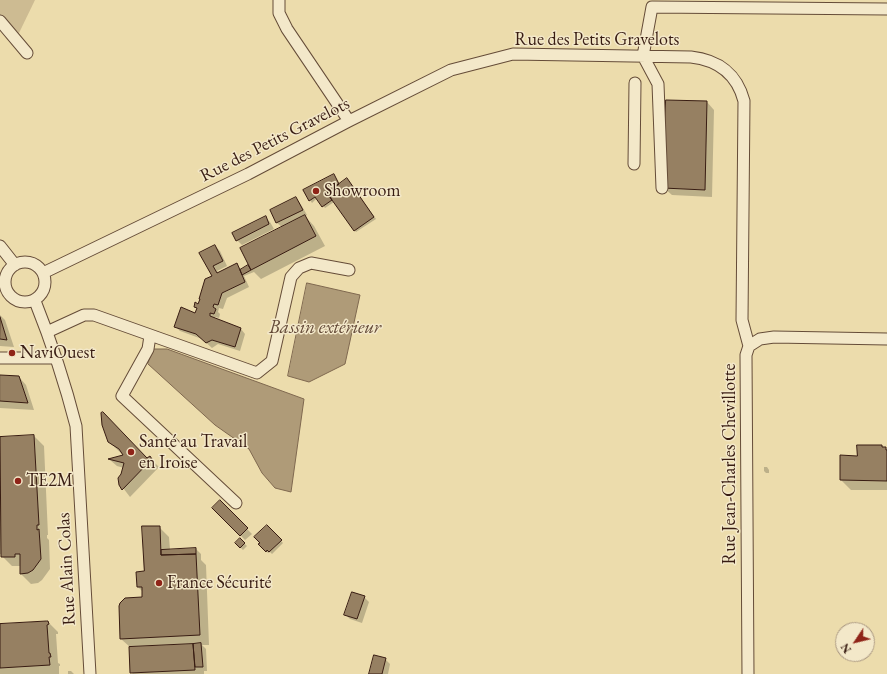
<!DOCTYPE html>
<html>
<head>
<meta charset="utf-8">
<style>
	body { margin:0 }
	#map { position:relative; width:887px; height:674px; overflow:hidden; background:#ecdcac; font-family:"EB Garamond",serif }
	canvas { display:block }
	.north { position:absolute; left:835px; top:622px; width:40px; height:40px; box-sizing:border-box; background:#f3e8c9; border:1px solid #a89680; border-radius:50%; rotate:235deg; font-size:11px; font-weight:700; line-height:16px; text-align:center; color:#381c12 }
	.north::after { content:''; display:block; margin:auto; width:14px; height:18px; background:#8f2418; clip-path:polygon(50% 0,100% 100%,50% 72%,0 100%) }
</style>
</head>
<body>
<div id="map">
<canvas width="887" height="674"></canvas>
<div class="north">N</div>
</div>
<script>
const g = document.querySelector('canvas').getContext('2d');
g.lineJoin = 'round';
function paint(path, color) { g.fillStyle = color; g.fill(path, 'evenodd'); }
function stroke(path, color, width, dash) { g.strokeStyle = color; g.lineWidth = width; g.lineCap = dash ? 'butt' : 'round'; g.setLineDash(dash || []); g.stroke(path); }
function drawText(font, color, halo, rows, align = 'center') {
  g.font = font + ' "EB Garamond",serif'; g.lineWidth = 3; g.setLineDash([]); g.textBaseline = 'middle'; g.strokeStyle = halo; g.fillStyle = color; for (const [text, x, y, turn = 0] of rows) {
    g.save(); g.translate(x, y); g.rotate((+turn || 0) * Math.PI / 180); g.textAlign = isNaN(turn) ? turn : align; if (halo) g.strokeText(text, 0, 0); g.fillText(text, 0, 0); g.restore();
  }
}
paint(new Path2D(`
	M0,0H35L19,33L0,29Z`), '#cdbb92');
const water = new Path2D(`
	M307,283L360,295L345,364L309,382L288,376Z
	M154,349H167L304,399L291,492L275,488L262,473L249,449L215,425L148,364Z`);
paint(water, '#af9b78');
stroke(water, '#7f684f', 1);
paint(new Path2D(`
	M707,102L714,110L712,197L672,195L664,188Z
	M334,176L340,185L349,182L376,219L356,232L334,202L325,208L317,198L312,203L304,191Z
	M296,198L300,203L307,215L305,216L314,226L325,246L261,279L254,272L244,276L249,287L227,298L223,309L219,308L218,312L220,314L219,318L215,317V319L241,329L245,334L240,351L218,344L212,348L202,339L180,331L175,326L196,314L198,309L195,306L199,305L213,276L201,253L215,246L220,251L227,266L217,271L219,273L237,265L242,270L250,266L282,227L277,223L271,211Z
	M266,218L270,222L274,229L242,245L237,240Z
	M0,315L5,320L14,347L0,346Z
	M0,376L19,377L26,385L34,410L0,408Z
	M34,436L44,446L48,535H47V538L49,540L50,569L42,580L38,583L31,584L21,574V566H12L2,556V554H0V438Z
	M108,441L148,459L150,458L159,467L130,497L120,484L124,468L117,466L110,460L124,456Z
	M882,446L887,449V490H851L841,480L858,457Z
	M764,467H767L769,470V473H766L764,471Z
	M220,502L252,534L245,540L214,508Z
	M267,526L283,543L272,554L270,552L268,553L259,544Z
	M159,527L169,537L170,550L196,549L201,554V560L206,565L209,645H202L206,649L207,671H204V674H133L131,672L130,647L121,639L144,598L143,592L138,587L145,572Z
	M240,539L247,546L243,550L236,543Z
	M364,597L369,602L362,623L350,619L345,614Z
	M48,622L58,632V634H56L58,663L60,664V666H59V674H0V625Z
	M385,659L390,664L388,674H370Z
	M68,671H71L74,674H68Z`), '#0003');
const building = new Path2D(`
	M666,100L707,101L705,190L663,188Z
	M334,174L339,184L327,193L332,200L322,207L315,197L309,201L303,190Z
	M347,178L374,217L354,231L327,193Z
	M296,197L303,210L276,223L270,210Z
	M305,215L316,236L251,270L240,248Z
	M266,216L269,224L236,241L232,233Z
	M215,245L223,261L213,266L217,273L237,263L245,282L222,293L218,305L214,304L213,307L216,309L214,314L210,313V316L241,328L235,347L212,340L206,343L196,334L174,327L181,307L195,313L197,308L194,307L195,302L198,304L200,299H199L205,279L212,276L199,253Z
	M248,265L251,270L242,275L240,270Z
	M0,317L7,340L0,339Z
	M0,375L19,376L28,403L0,401Z
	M103,412L147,458L150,456L152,459L122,490L119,485L118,478L121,474L124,463L108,459L123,455L119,449L108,442L102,425L101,413Z
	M34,435L39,525H37V530L39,529L41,559L33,570L28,573L20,574V554H15V557H1L0,437Z
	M857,445H882V447H886V450H887V481L840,480V455L857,456Z
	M220,500L248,528L240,536L212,508Z
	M267,525L282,540L269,552L267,550L266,552L258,544L260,543L254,537Z
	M142,526H160L161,555L196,554L200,635L120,639L119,606L120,603L125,598L142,597V587H137L136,572L144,571Z
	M240,538L245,543L240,548L235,543Z
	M196,548V554L161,555V550Z
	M352,592L365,596L357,619L344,615Z
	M47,621H48L49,624L47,625L49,653H50L51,657H49L50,665L0,668V624Z
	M201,643L203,667H195L193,644Z
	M193,644L195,670L130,673L129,647Z
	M374,655L386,658L382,674H369Z`);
paint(building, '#968062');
stroke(building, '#381c12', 1);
const minor = new Path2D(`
	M279,0V13L287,29L349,121
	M0,21L27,53
	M634,164L635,83
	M662,188L658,84L643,56L652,7L887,9
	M0,246L15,265
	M5 282a20 20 0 1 1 40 0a20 20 0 1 1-40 0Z
	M43,273L248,174L349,121L451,70L513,54L691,57C718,60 737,74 744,101L742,320L749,346
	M35,301C51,341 65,383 76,426L90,674
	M47,332L84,315H94L257,373L272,361L291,277L299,268L311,263L349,270
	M150,336L148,349L122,396L236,503
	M0,358H56
	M748,674L746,355L749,346L760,339L774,337L887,339`);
stroke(minor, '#654c38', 13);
stroke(minor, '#f3e8c9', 11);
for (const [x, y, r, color] of [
	[316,191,4,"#8f2418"],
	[12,353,4,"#8f2418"],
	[131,452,4,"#8f2418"],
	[18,481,4,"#8f2418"],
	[159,583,4,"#8f2418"]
]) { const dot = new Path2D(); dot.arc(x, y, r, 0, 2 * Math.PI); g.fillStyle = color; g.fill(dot); stroke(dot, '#f3e8c9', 1.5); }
drawText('18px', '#381c12', '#f3e8c9', [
	["Rue des Petits Gravelots",597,40],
	["Rue des Petits Gravelots",275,140,-27],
	["Rue Jean-Charles Chevillotte",730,464,-90],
	["Rue Alain Colas",67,569,-93]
]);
drawText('18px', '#381c12', '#f3e8c9', [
	["Showroom",324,191],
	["NaviOuest",20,353],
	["Santé au Travail",139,442],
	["en Iroise",139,463],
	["TE2M",26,481],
	["France Sécurité",167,583]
], 'left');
drawText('italic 19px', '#624836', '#f3e8c9', [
	["Bassin extérieur",325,328]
]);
</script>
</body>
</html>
